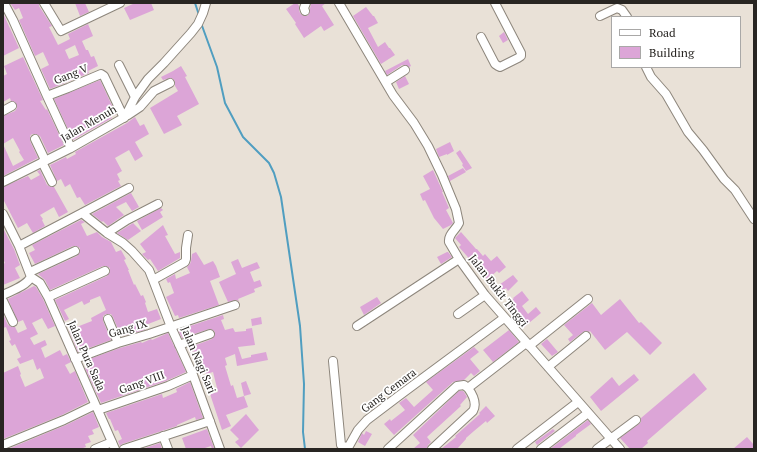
<!DOCTYPE html>
<html>
<head>
<meta charset="utf-8">
<style>
	body { margin:0 }
	#map { position:relative; width:757px; height:452px; overflow:hidden; background:#e9e1d7; font-family:"PT Serif",serif }
	canvas { display:block }
	.frame { position:absolute; inset:0; border:4px solid #282522; pointer-events:none }
	.legend { position:absolute; left:611px; top:16px; width:130px; height:52px; box-sizing:border-box; background:#fff; border:1px solid #a9a8a7; margin:0; padding:5px 7px; list-style:none; font-size:12px; color:#282522 }
	.legend li { display:flex; align-items:center; gap:8px; height:20px }
	.legend b { width:20px; border:1px solid #a9a8a7 }
</style>
</head>
<body>
<div id="map">
<canvas width="757" height="452"></canvas>
<div class="frame"></div>
<ul class="legend">
<li><b style="height:5px;background:#fff"></b>Road</li>
<li><b style="height:11px;background:#dca5d7"></b>Building</li>
</ul>
</div>
<script>
const g = document.querySelector('canvas').getContext('2d');
g.lineJoin = 'round';
function stroke(path, color, width, dash) { g.strokeStyle = color; g.lineWidth = width; g.lineCap = dash ? 'butt' : 'round'; g.setLineDash(dash || []); g.stroke(path); }
function paint(path, color) { g.fillStyle = color; g.fill(path, 'evenodd'); }
function drawText(font, color, halo, rows, align = 'center') {
  g.font = font + ' "PT Serif",serif'; g.lineWidth = 3.5; g.setLineDash([]); g.textBaseline = 'middle'; g.strokeStyle = halo; g.fillStyle = color; for (const [text, x, y, turn = 0] of rows) {
    g.save(); g.translate(x, y); g.rotate((+turn || 0) * Math.PI / 180); g.textAlign = isNaN(turn) ? turn : align; if (halo) g.strokeText(text, 0, 0); g.fillText(text, 0, 0); g.restore();
  }
}
stroke(new Path2D(`
	M195,3L199,15
	M201,23L217,67L225,103L243,137L269,163L274,173L281,197L300,326L304,384L303,432L305,449`), '#509ec0', 2);
paint(new Path2D(`
	M10,3H39V6L52,26L49,27L58,45L70,39L68,34L88,24L93,36L82,41L86,50H88L91,57L94,56L98,66L88,71L89,73L50,89L41,69L49,65L43,52L35,56L19,20L23,18L19,8L15,10ZM75,45L79,55L69,59L65,50Z
	M75,3H85L89,12L80,16Z
	M135,3H151L154,10L130,20L124,8Z
	M295,3H297L299,6V10L300,13L302,15L304,16H307L309,14L311,3H326L322,6L334,25L324,31L321,26L304,38L295,24L296,23L286,9Z
	M366,7L373,16H374L378,23L368,28L378,47L385,42L389,48H390L395,55L381,64L353,16Z
	M3,13L19,48L3,56Z
	M504,32L508,40L503,43L499,36Z
	M23,57L43,100L40,101L46,110L47,109L64,145L48,153L40,136L36,134H32L30,136V141L38,158L3,176V116L15,111L17,108V106L15,102L11,101L10,98L3,102V76L7,74L4,66ZM13,138L20,151L19,152L24,160L13,166L3,144Z
	M408,59L411,66L409,67L405,65H402L387,75L385,71Z
	M181,66L187,76L185,77L199,104L177,116L182,125L164,134L150,108L178,91L175,86V81L173,79L170,78L163,80L161,77L173,71Z
	M405,76L409,84L399,89L396,82Z
	M100,80L116,114L111,117L112,118L73,140L54,99Z
	M135,117L140,126L144,124L149,134L135,142L143,156L135,161L129,150L115,158L122,171L117,174L120,180L118,181L121,186L85,205L80,197L77,198L70,184L65,187L61,179L57,181L50,165L66,157L67,159L76,154L75,152L127,123Z
	M450,142L454,151L447,155V154L439,157L436,149Z
	M460,150L472,168L466,171L462,165L463,164L456,153Z
	M463,168L466,172L450,181L448,176Z
	M40,170L47,185L51,187H54L68,212L59,217L54,207L40,215L43,219L42,220L45,226L33,233L27,223L18,228L3,199V187L28,176L31,180L40,175L37,171Z
	M433,170L443,192H442L449,208L446,210L453,223L451,225L443,229L434,218L425,200L423,201L420,194L430,189L423,176Z
	M131,193L139,207L132,211L126,202L116,207L124,215L108,226L103,221L102,222L92,214Z
	M161,208L163,210L160,212L163,217L142,230L137,221Z
	M81,220L85,222L81,224L87,236L97,232L102,237L111,242L116,252L121,250L126,259L124,260L129,270H128L134,285L135,284L141,296L143,295L146,302L145,303L148,312L157,309L161,319L143,326L145,330L121,336L113,317L111,314H106L103,316V321L111,340L78,352L69,330L92,321L91,318L106,310L100,296L90,300V302L84,305L82,301L64,310L69,319L65,321L55,300L107,276L110,272V268L106,266H103L50,290L45,280L38,274L77,256L80,252V248L76,246H73L35,264L29,253L35,250L32,245Z
	M133,223L141,231L128,240L117,233Z
	M163,225L168,235L165,236L175,254L180,252V258L158,271L150,259L148,260L142,254L146,252L140,244Z
	M3,228L14,249L20,265L15,268L20,278L3,285V264L5,263L3,259Z
	M461,232L476,249H477L483,256L485,254L491,261L497,256L506,267L499,273L497,271L487,280L479,271L481,269L474,262L473,263L459,247L461,245L455,238Z
	M196,252L204,265L213,261L216,266L220,277L210,281L219,305L179,318L178,315L175,316L166,297L174,293L170,282L168,283L166,279L175,274L176,279L190,273L187,267L190,264L191,261L192,254Z
	M447,252H448L452,257L441,264L437,257Z
	M238,259L242,268L257,262L260,268L250,272L254,282L260,280L262,286L254,289L255,292L238,299L239,301L236,300L228,302L219,282L236,274L231,262Z
	M513,275L518,281L508,291L506,288L496,295L492,290Z
	M34,286L36,287L43,299L55,326L48,329L42,318L32,323L38,334L30,338L34,345L45,340L47,345L41,348L45,358L60,350L63,356L67,354L71,362L65,365L70,374L75,371L88,402L62,415L3,439V373L18,366L21,374L20,375L25,387L44,378L40,368L37,370L33,359L20,364L17,359L21,357L15,344L12,346L9,341L11,340L6,327L3,328V314L8,325L12,327H15L18,333L27,329L23,320L18,322L8,299Z
	M522,291L529,300L522,306L528,314L536,307L541,313L523,328L518,322L520,320L510,308L507,310L504,306L514,298H513Z
	M377,297L381,303L364,315L360,307Z
	M620,299L639,323L641,322L662,343L650,355L627,332L605,350L590,331L589,332L586,331L583,332L570,342L568,339L573,335L564,325L592,303L601,315Z
	M223,315L224,319L221,320L225,330L233,328L235,332L246,331V329L252,328L255,345L238,347L242,359L251,357V355L266,352L268,360L237,366L235,354L225,358L227,365L225,366L231,386L233,385L237,398L244,396L241,383L246,381L251,394L244,396L248,407L226,415L231,426L222,430L210,394L218,392L213,372L206,374L203,365L200,366L194,351L190,353L188,348L212,339L215,335V332L213,330L209,329L182,338L178,330Z
	M261,317L262,324L252,326L251,319Z
	M509,330L519,342L493,362L483,350Z
	M168,333L186,372L166,381L101,403L85,368H87L84,361L120,348L141,342L142,343L151,339L152,340Z
	M547,339L558,352L552,356L541,344Z
	M474,347L479,352L470,359L480,371L474,376L471,373L464,380L453,382L394,435L384,424L390,419L391,421L405,410L399,403L406,398L414,407L433,390L426,382Z
	M694,373L707,389L647,441L648,443L641,449H630L620,438L639,424L641,422V418Z
	M634,374L639,380L601,411L590,397L612,377L619,386Z
	M190,382L203,418L196,420L195,417L177,425V426L122,444L120,446L118,441L122,439L118,430L115,431L110,419H109L106,413L162,394L163,398L177,392L176,389Z
	M459,391H463L464,392L467,397L460,405L461,406L427,437L431,442L428,445L427,449H413L420,443L413,435Z
	M486,406L495,416L487,423L486,421L474,431L466,438V439L457,449H441L456,437L455,436L480,414L479,413Z
	M93,412L99,427L92,430L94,434L88,436L91,442L85,444L86,447L80,449H8L66,425Z
	M246,414L259,430L241,448L235,442L239,439L230,430Z
	M588,420L591,424L576,435V436L559,449H550Z
	M207,429L214,448L212,449L211,446L202,449H186L182,438Z
	M553,429L555,431L537,445L535,442Z
	M366,431L372,434L365,446L358,442L362,433L364,435Z
	M747,437L754,445V447L752,449H733Z
	M160,443L162,449H142Z`), '#dca5d7');
const minor = new Path2D(`
	M4,3L13,20L47,96L71,148
	M44,3L61,31L120,3
	M339,3L393,95L414,123L428,146L442,175L456,209L459,223C456,230 448,234 449,242L459,259L485,295L620,449
	M305,11L304,8L306,3
	M600,16L617,8L622,10L627,17
	M481,37L495,64L498,66L500,67L518,58L521,56V53L495,3
	M119,65L135,97
	M646,67L651,77L666,94L688,132L703,150L724,179L735,190L754,219
	M386,82L405,70
	M47,96L68,88L101,74L104,76L124,118
	M3,111L12,106
	M128,115L140,107L154,91L170,83
	M35,139L45,160
	M42,162L52,182
	M3,182L71,148L125,117L135,97L148,79L164,63L191,33L198,24L203,13L206,3
	M82,213L107,233L123,243L132,251L149,270L153,280L171,327L193,375L220,449
	M3,214L19,246L31,277C26,286 13,290 3,295
	M107,233L127,220L158,204
	M19,246L82,213L129,188
	M30,272L75,251
	M31,277L40,283L48,297L115,449
	M153,280L185,262L186,259V248L188,235
	M48,297L105,271
	M3,301L13,322
	M458,314L485,295
	M108,319L118,343
	M357,326L459,259
	M179,345L210,334
	M529,346L588,299
	M75,359L118,343L149,334L235,305
	M333,361L341,445L342,446L347,447L349,446L358,430L367,420L400,395L504,318
	M548,367L586,336
	M98,410L168,386L193,375
	M163,436L168,449
	M3,445L64,420L95,405
	M95,449L112,442
	M124,449L210,421
	M388,449L457,386L464,385L468,388
	M432,449L473,411C477,404 473,395 468,388L526,343
	M517,449L578,402
	M541,449L588,413
	M597,449L636,420`);
stroke(minor, '#8d867c', 10);
stroke(minor, '#fff', 8);
drawText('11px', '#282522', '#fff', [
	["Gang V",71,75,-22],
	["Jalan Menuh",89,124,-30],
	["Jalan Bukit Tinggi",498,291,52],
	["Gang IX",128,329,-17],
	["Jalan Pura Sada",86,356,66],
	["Jalan Nagi Sari",198,360,67],
	["Gang VIII",142,383,-20],
	["Gang Cemara",389,391,-37]
]);
</script>
</body>
</html>
